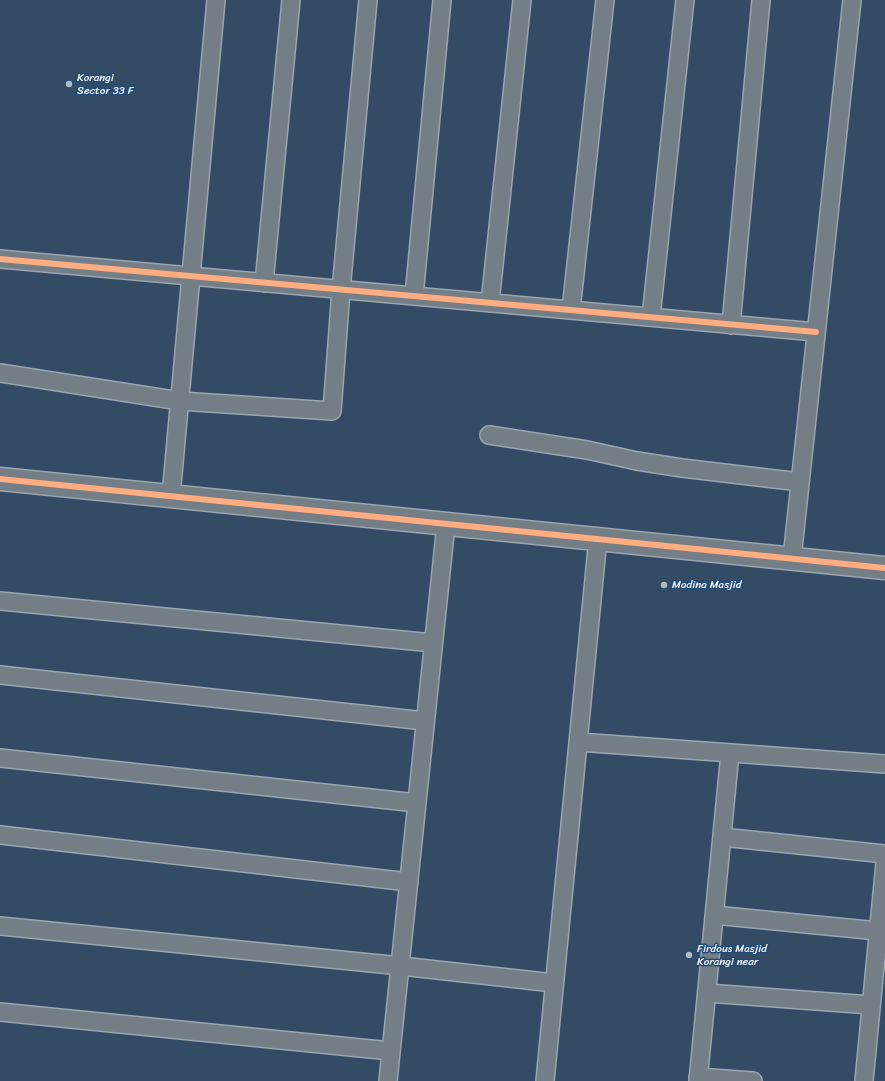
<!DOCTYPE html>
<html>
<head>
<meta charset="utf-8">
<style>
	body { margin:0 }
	canvas { display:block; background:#344b65 }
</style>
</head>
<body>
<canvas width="885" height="1081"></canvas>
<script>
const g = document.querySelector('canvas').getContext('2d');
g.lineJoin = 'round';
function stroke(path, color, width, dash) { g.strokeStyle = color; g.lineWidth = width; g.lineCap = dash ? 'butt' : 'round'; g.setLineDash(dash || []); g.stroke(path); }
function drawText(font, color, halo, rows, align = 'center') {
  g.font = font + ' Sriracha,sans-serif'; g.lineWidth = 3; g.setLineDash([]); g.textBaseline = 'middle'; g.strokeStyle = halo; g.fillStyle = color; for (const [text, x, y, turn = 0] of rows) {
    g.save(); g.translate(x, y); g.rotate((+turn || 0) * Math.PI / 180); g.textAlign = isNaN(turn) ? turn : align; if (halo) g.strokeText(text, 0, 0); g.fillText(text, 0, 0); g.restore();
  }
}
const street = new Path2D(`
	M0,259L816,332
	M264,283L291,0
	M414,296L442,0
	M490,303L522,0
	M571,310L605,0
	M651,317L685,0
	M731,325L761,0
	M0,373L180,401L332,411L341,290L368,0
	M489,435L587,450L637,461L682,468L800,482
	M171,496L216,0
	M792,558L852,0
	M0,601L433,643
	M0,675L425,721
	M578,742L885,764
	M0,758L417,803
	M0,835L409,882
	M722,837L885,854
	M714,915L878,931
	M0,926L401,966L554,983
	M707,993L871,1005
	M0,1012L391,1051
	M698,1077L753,1081
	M388,1081L446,524
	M545,1081L598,538
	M698,1081L730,753
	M864,1081L885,863`);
const secondary = new Path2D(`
	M0,479L885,568`);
stroke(street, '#9ba5af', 20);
stroke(secondary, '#9ba5af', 25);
stroke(street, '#737e87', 17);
stroke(secondary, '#737e87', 22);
stroke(new Path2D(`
	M0,259L816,332
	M0,479L885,568`), '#ffac80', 6);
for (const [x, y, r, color] of [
	[69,84,4,"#b1b7ba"],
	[664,585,4,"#b1b7ba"],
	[689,955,4,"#b1b7ba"]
]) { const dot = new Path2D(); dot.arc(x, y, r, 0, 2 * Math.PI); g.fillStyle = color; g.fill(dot); stroke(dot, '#1f4a7a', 1.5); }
drawText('11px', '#f4f1e8', '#1f4a7a', [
	["Korangi",77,78],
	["Sector 33 F",77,91],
	["Madina Masjid",672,585],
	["Firdous Masjid",697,949],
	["Korangi near",697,962]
], 'left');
</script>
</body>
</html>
